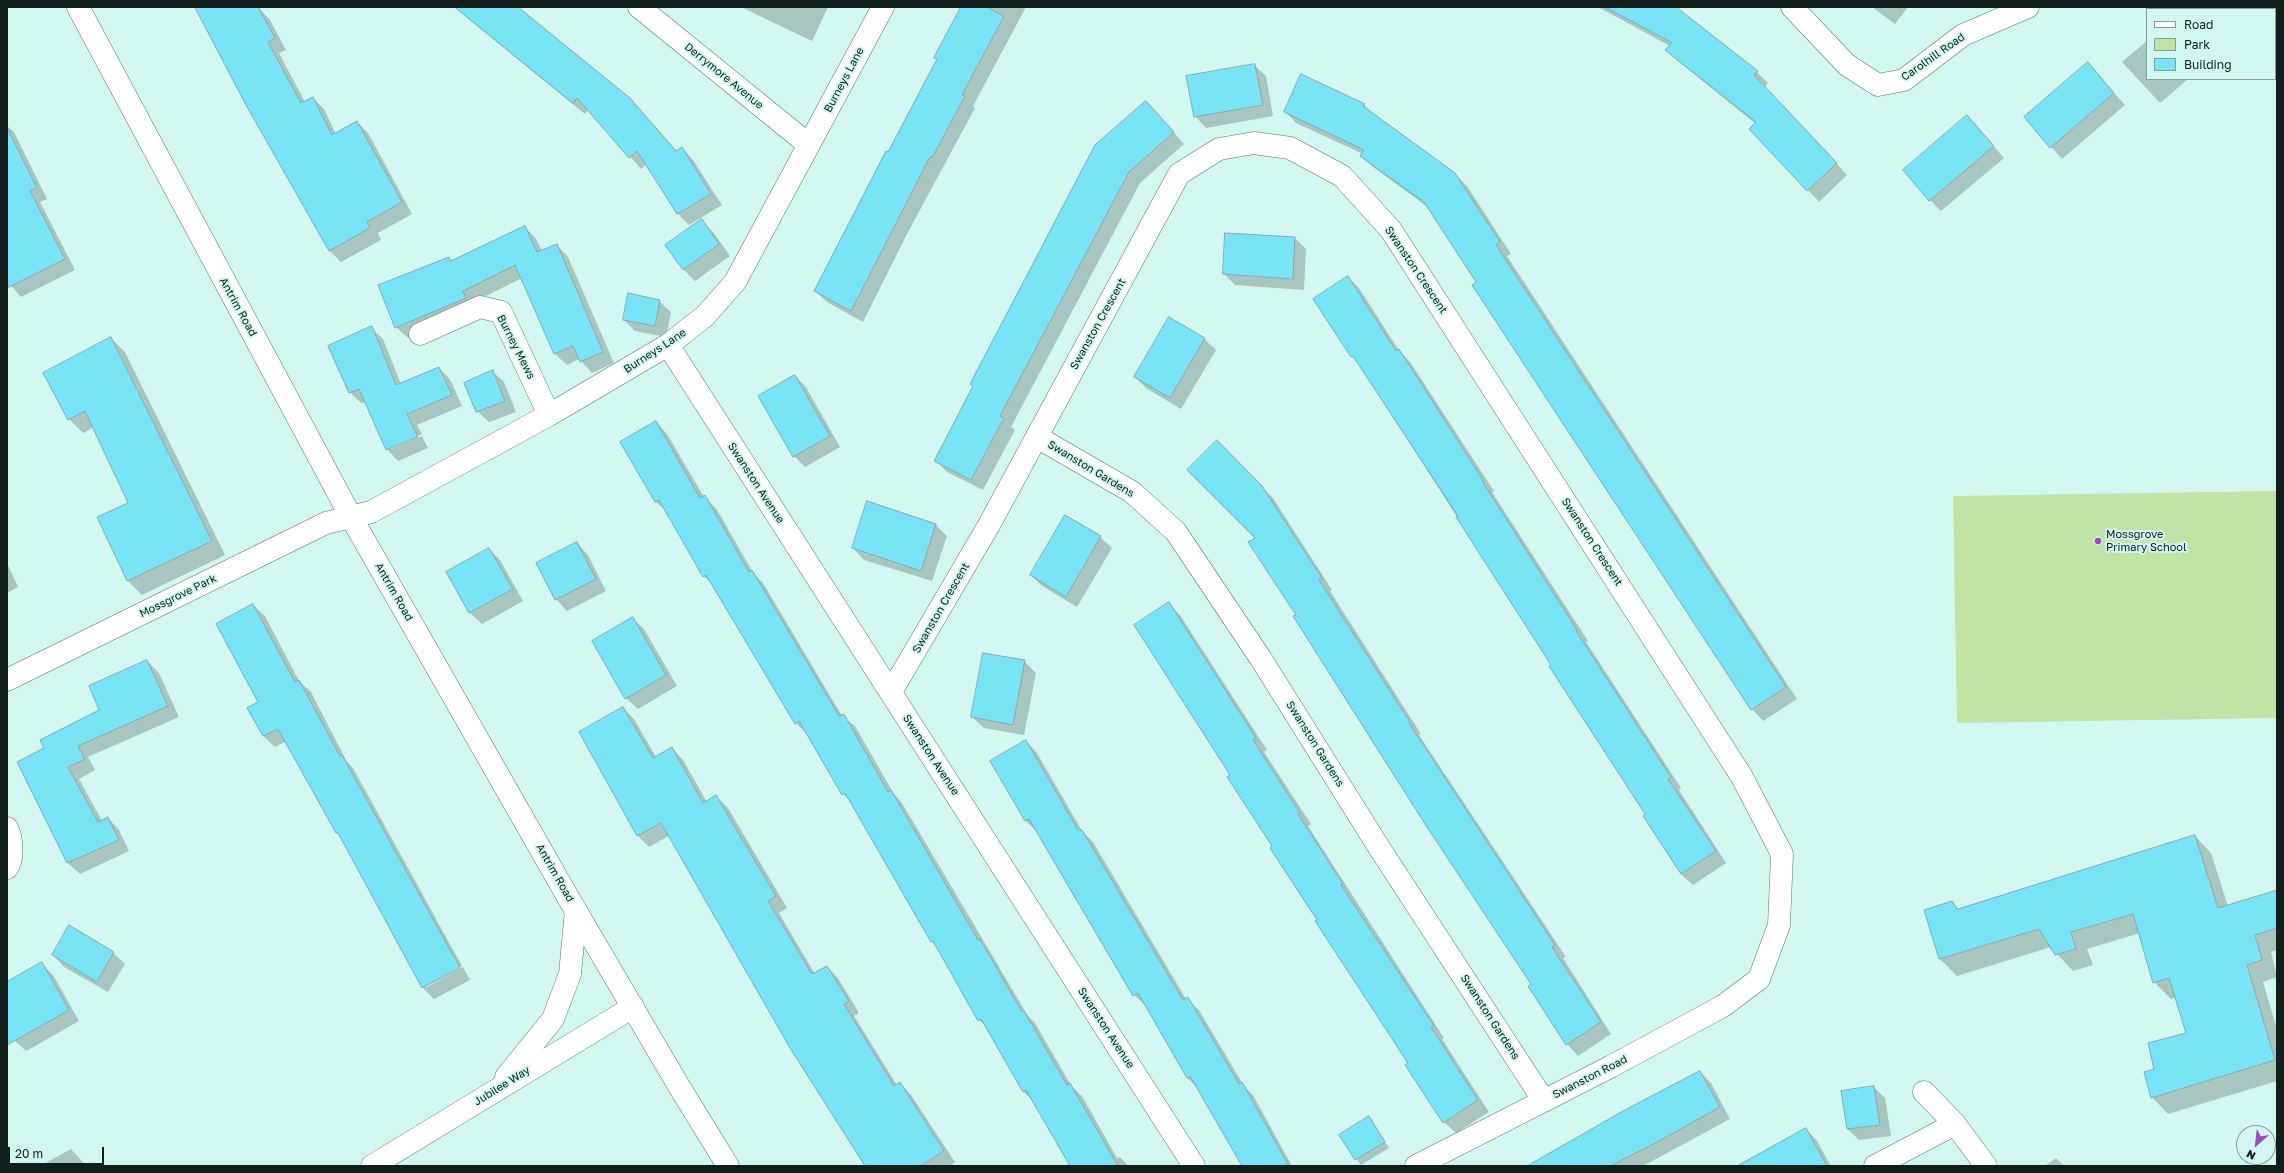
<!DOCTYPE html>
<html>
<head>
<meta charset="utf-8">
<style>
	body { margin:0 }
	#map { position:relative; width:2284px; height:1173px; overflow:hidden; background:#d2f7f1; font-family:"Golos Text",sans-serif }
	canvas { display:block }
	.frame { position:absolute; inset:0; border:8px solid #0f1d1b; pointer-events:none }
	.legend { position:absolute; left:2146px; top:8px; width:130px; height:72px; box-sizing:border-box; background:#d2f7f1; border:1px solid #84a09b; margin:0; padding:5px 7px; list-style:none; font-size:12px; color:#0f1d1b }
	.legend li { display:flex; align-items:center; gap:8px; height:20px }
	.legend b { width:20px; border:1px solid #84a09b }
	.north { position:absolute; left:2236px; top:1125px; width:40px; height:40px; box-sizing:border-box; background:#d2f7f1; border:1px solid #84a09b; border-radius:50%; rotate:208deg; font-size:11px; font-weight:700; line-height:16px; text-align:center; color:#0f1d1b }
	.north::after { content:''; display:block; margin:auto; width:14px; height:18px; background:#9c4bba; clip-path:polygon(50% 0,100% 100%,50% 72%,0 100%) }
	.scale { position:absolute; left:8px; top:1147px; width:96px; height:18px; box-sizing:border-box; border:2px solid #0f1d1b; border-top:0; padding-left:5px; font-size:12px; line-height:14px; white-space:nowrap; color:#0f1d1b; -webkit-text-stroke:3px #d2f7f1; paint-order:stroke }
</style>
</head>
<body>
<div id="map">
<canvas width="2284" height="1173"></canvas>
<div class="frame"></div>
<ul class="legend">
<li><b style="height:5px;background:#fff"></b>Road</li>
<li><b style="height:11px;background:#c0e4a5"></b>Park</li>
<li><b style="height:11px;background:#7ae4f7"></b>Building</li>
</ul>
<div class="north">N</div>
<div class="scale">20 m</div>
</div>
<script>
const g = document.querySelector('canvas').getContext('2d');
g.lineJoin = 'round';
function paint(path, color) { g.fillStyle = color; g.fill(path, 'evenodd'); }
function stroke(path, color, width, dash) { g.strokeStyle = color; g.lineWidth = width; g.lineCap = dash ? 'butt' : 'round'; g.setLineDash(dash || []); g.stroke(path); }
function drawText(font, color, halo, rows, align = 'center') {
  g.font = font + ' "Golos Text",sans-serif'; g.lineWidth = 4; g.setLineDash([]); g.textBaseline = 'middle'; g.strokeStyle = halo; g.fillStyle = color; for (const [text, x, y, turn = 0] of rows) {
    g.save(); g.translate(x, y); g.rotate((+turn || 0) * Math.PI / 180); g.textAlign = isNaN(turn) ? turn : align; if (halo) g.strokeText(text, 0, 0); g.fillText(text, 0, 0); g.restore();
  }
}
paint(new Path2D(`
	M2277,491V718L1957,723L1953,496Z`), '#c0e4a5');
paint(new Path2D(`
	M197,7H258L270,20L286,50L279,53L305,102L313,98L324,109L336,134L357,122L368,133L412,214L378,233L381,240L341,262L330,251L210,36Z
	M454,7H517L629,99L677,151L682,148L693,160L722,205L689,225L678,214L647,164L641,169L589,109L585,114Z
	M741,7H828L812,41Z
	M962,7H1026L973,106L975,108L907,234L863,322L827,302L815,291L938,60L935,57Z
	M1598,7H1675L1757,72L1768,83L1765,87L1847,175L1819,202L1808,190L1756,124L1678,61L1667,50L1670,46Z
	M1872,7H1908L1895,24Z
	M2208,7H2277V22L2275,23V9H2206Z
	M2147,41V79H2188L2160,103L2122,62Z
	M2088,64L2125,105L2062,159L2025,117Z
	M1254,65L1266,76L1273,116L1206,128L1195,116Z
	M1364,105L1375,116L1455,174L1467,186L1511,254L1507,256L1797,699L1763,721L1752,709L1474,285L1477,283L1429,208L1373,167L1361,156L1363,154L1296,123L1285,111Z
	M1157,113L1184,144L1140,183L1011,427L1015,430L983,490L947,472L935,460L974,387L971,384Z
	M1967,116L2004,158L1941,211L1930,200Z
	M7,126L14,132L47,199L40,202L75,270L21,297L7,281Z
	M701,221L713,232L730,256L695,281L683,269Z
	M525,227L536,239L542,251L557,245L568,257L614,363L592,373L579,359L567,365L555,354L522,278L474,302L476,309L408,338L396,327L448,258L452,261Z
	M1295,238L1306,249L1304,290L1235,285L1224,274Z
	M1348,277L1359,288L1400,352L1410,362L1494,491L1492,492L1588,641L1586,642L1681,788L1679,790L1726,863L1693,885L1681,874L1647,814L1552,665L1359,364L1352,356Z
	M659,301L671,312L666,337L635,331L624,320Z
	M371,328L383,339L401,384L439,368L450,379L462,406L417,425L422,434L391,447V449L422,436L428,448L398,461L387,449L366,402L361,403L350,392Z
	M111,338L125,352L225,555L142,595L128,581L129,503L94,427L83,433L69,419Z
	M1204,339L1216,350L1181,409L1146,388L1135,377Z
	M492,371L504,382L516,412L489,422L477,411Z
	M795,376L806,387L840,447L805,467L794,456Z
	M656,422L667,434L704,497L716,508L754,574L763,583L842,716L855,726L894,794L902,803L1028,1016L1035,1023L1072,1087L1082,1096L1117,1158L1120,1157L1129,1166H1072L1033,1101L1023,1091L988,1028L979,1020L938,948L932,942L851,802L843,794L807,734L796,723L714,586L704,576L668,513L656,502L622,442Z
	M1217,442L1273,498L1332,590L1330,591L1421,734L1419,735L1566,957L1563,958L1611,1034L1578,1056L1567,1044L1532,985L1297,615L1256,538Z
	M935,524L947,536L932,581L864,560L853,548Z
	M1100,537L1112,548L1077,607L1042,586L1031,575Z
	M577,543L588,555L606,591L567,611L556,599Z
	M489,549L500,560L523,601L482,624L470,613L447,572Z
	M7,563L18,587L7,593Z
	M1169,604L1180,615L1267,750L1264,752L1311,824L1308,826L1444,1038L1442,1039L1489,1112L1456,1133L1444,1122L1318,920L1232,775Z
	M253,605L265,616L299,681L311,692L347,762L353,768L462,966L425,985V988L463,967L470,980L434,999L423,988L341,837L286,741L275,747L263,736L259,702Z
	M632,618L644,629L677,686L638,709L626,698Z
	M147,661L159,673L179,717L88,757L95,770L79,779L102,821L108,818L119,830L129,851L80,874L68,863L18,762L45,748L101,710Z
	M1024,661L1036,673L1024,735L984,728L972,717Z
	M623,708L634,719L656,757L672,748L683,760L707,802L716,796L728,808L787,908L779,913L815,974L827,967L838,978L859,1013L854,1016L897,1085L900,1083L911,1095L955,1162L949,1166H868L670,835L649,847L638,836L580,733Z
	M1026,741L1037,753L1082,831L1093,842L1186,999L1199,1010L1244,1086L1253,1095L1292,1166H1243L1199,1089L1187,1078L1146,1006L1134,995L1084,909L1077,902L1037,832L1026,821L991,762Z
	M2195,836L2211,853L2228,906L2277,891V950L2271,952L2277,977L2263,982L2277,1029V1081L2168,1114L2152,1097L2156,1069L2187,1033L2176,997L2171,999L2154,982L2140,933L2087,949L2093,965L2073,971L2051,947L1957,976L1940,959L1926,910L1952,902L1959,909Z
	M113,953L125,964L108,992L64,967L53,955Z
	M42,964L53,975L79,1021L26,1051L14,1040L7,1044V983Z
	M1700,1072L1711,1083L1730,1119L1643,1166H1527Z
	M1874,1087L1885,1098L1891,1136L1859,1140L1848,1129Z
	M1369,1118L1389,1148L1361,1165L1341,1135Z
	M1806,1129L1817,1141L1831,1166H1765Z
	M71,1149L86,1166H40Z
	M2056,1158L2064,1166H2045Z`), '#0003');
const building = new Path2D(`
	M195,7H258L275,38L268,42L301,103L313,97L332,135L357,121L402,202L367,222L370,228L329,251L246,105Z
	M455,7H518L630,98L676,151L682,147L711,194L677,214L637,151L629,158L577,98L573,103Z
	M961,7H987L1004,16L962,95L965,96L932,158L930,157L851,311L814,291L886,151L888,152L937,59L934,58Z
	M1605,7H1676L1758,71L1754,75L1837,163L1807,191L1749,129L1756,122L1665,50L1672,43Z
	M2088,62L2114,93L2050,148L2024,117Z
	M1255,64L1263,105L1194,117L1186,76Z
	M1301,74L1365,104L1363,106L1455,173L1500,242L1496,245L1786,687L1751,710L1472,285L1476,282L1424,202L1360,156L1364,150L1284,112Z
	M1146,101L1174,132L1129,172L1000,416L1004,418L971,480L934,461L973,386L970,384L1095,145Z
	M1967,115L1994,146L1929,201L1903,170Z
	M7,128L37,188L30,191L65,259L7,288Z
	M702,219L719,244L683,270L665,245Z
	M525,226L537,252L557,244L603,352L580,362L573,346L554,354L515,265L463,291L466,298L395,328L378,285L449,257L450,261Z
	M1225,233L1295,237L1293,279L1223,274Z
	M1348,276L1396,351L1399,349L1483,480L1482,481L1577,630L1576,631L1671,777L1668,779L1716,851L1681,874L1643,816L1645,814L1549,666L1551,665L1456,517L1458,516L1353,356L1351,357L1313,299Z
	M628,293L660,300L655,326L623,320Z
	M1169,317L1205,338L1170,398L1134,377Z
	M372,326L396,385L439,367L452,395L407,414L418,437L386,450L359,389L349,393L328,346Z
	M111,337L212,541L127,581L97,517L128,503L85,411L68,420L43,373Z
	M493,370L505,401L476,412L464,383Z
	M795,375L830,436L793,457L758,396Z
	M656,421L700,498L705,495L749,572L752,570L839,716L844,714L888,792L891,790L978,940L980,939L1022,1012L1024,1011L1067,1085L1070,1083L1118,1166H1070L1026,1090L1023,1092L981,1019L978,1021L933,941L931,942L845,793L842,795L799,721L795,724L706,575L703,577L659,500L655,502L620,442Z
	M1217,440L1262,486L1322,578L1319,580L1410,722L1409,723L1555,945L1552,947L1601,1022L1566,1045L1528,986L1531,984L1425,824L1293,616L1296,615L1248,542L1255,538L1187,470Z
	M867,501L936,524L921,571L852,548Z
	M1065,515L1101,536L1066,597L1030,575Z
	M577,542L596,579L555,600L536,563Z
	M489,548L513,589L469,613L446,572Z
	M1169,602L1256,738L1253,740L1300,813L1298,814L1343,884L1341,885L1434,1026L1431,1027L1478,1100L1443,1123L1405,1065L1408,1063L1315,921L1317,920L1270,848L1272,846L1227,777L1230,775L1134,625Z
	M253,604L295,682L299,680L340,756L342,755L460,968L422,988L338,833H336L278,729L263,736L247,708L258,702L216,624Z
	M633,617L666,675L625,699L592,641Z
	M983,653L1025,660L1013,725L971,717Z
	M147,660L168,706L78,746L85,759L68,767L98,822L108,817L119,840L67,863L17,762L44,748L40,740L99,710L89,686Z
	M623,707L653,758L672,747L703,803L716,795L776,896L768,901L812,974L827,966L849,1001L844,1004L894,1086L900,1082L944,1151L920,1166H865L790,1048L661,823L637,836L579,732Z
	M1026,740L1078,830H1082L1183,1000L1188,997L1239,1084L1242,1082L1289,1166H1242L1190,1076L1187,1078L1138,993L1133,996L1029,819L1025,821L990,761Z
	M2195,835L2218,908L2277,890V928L2255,935L2262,960L2247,965L2275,1060L2151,1098L2144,1072L2154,1069L2148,1043L2186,1033L2169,978L2153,983L2133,914L2071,932L2076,949L2055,955L2039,929L1939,959L1924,910L1952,901L1957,909Z
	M69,925L114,952L97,982L52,955Z
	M42,962L69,1010L7,1045V982Z
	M1700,1071L1720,1107L1659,1141L1610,1166H1527L1623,1111Z
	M1874,1086L1880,1125L1847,1129L1841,1091Z
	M1369,1116L1385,1142L1355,1160L1339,1135Z
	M1806,1128L1827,1166H1737L1782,1141Z`);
paint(building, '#7ae4f7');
stroke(building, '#85a9b0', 1);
const minor = new Path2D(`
	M639,7L809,145
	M1792,7L1847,65L1878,85L1904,80L1963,35L2028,7
	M420,334L480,307L501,312L549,415
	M668,345L1194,1166
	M1037,437L1132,492L1176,532L1261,659L1380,849L1544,1101
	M7,680L326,523L371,512L549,415L668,345L705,316L735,282L883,7
	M891,692L989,525L1179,174L1219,149L1254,143L1290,148L1342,176L1391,230L1742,777L1782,854L1779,925L1759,979L1723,1006L1610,1067L1416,1166
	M7,828C12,837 14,859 7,868
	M506,1077L553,1019L570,974L576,910
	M1924,1092L1955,1124L1986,1166
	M372,1166L633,1007
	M1875,1166L1955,1124`);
const major = new Path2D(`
	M78,7L351,517L569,899L680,1088L728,1166`);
stroke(minor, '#557872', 23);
stroke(major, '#557872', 23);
stroke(minor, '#fff', 22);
stroke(major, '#fff', 22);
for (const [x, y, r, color] of [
	[2098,541,4,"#9c4bba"]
]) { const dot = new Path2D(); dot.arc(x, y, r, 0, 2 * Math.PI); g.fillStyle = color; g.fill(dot); stroke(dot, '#d2f7f1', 1.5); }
drawText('11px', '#0f1d1b', '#d2f7f1', [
	["Carolhill Road",1933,57,-35],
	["Derrymore Avenue",724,76,39],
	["Burneys Lane",844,80,-62],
	["Swanston Crescent",1416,270,56],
	["Antrim Road",238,307,61],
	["Swanston Crescent",1098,324,-61],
	["Burney Mews",516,347,63],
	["Burneys Lane",655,351,-33],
	["Swanston Gardens",1091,469,31],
	["Swanston Avenue",756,483,57],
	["Swanston Crescent",1592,542,57],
	["Antrim Road",394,592,60],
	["Mossgrove Park",178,596,-26],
	["Swanston Crescent",941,608,-60],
	["Swanston Gardens",1315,744,58],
	["Swanston Avenue",931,755,57],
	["Antrim Road",555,873,60],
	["Swanston Gardens",1490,1017,57],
	["Swanston Avenue",1106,1028,57],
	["Swanston Road",1590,1077,-27],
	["Jubilee Way",502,1086,-32]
]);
drawText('11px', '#0f1d1b', '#d2f7f1', [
	["Mossgrove",2106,535],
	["Primary School",2106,548]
], 'left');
</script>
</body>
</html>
